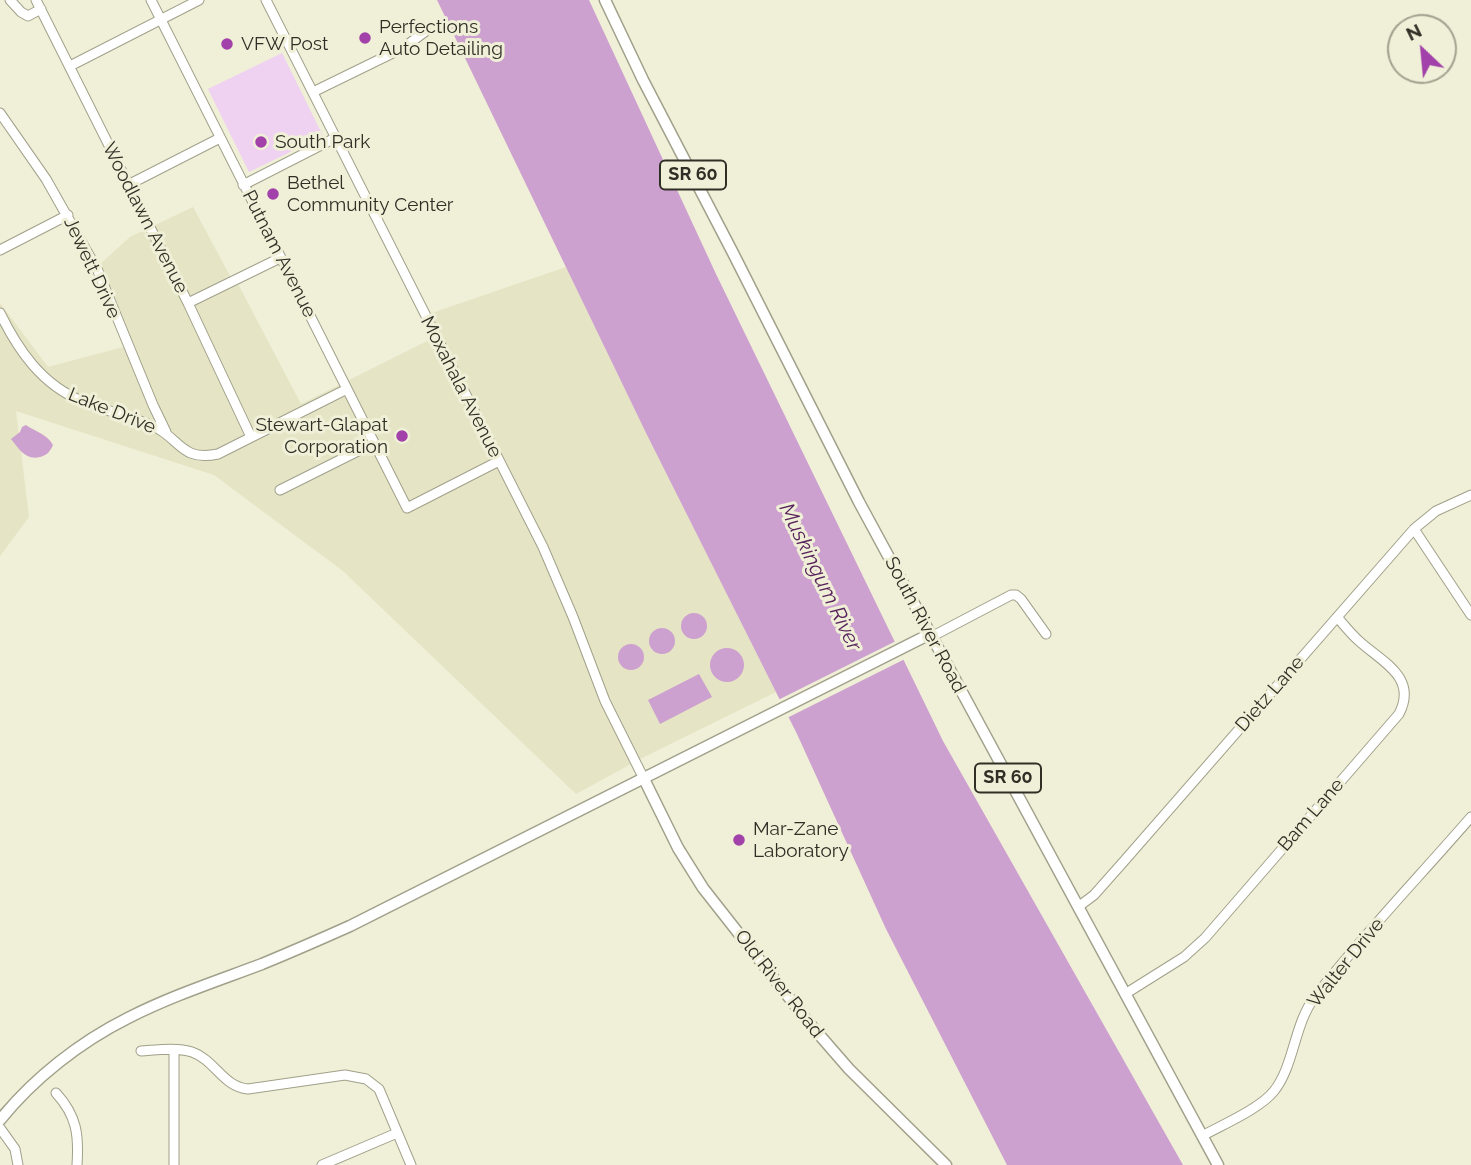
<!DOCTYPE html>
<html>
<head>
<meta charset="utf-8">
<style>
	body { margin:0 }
	#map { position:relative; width:1471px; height:1165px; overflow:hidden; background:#f0efd7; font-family:Raleway,sans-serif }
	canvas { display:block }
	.north { position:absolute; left:1387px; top:14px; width:70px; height:70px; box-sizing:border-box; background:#f0efd7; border:2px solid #a3a290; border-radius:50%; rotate:334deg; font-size:19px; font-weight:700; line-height:28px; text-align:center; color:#302f26 }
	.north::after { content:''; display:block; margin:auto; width:24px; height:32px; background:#a141a9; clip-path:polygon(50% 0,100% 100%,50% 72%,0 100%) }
</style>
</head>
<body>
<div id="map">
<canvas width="1471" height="1165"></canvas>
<div class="north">N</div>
</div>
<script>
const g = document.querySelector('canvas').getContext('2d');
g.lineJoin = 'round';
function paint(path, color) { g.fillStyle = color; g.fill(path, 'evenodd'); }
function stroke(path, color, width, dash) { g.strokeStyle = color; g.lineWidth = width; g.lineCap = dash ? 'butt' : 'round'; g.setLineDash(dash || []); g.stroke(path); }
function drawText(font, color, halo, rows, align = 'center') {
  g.font = font + ' Raleway,sans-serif'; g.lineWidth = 6; g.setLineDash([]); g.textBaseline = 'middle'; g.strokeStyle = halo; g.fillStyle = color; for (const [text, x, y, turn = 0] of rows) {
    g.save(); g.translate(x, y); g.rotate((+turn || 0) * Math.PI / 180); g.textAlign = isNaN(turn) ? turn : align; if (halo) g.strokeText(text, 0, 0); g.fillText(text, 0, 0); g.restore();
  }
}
paint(new Path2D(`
	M193,207L231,278L238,284L301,404L439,335L432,313L566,267L647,435L776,692L642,758L576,794L343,571L214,475L16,411L29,517L0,556V303L48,367L131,345L98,266L130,237Z`), '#e5e4c5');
paint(new Path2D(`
	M282,53L323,136L249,172L208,89Z`), '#efd1f1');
paint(new Path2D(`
	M437,0H589L716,274L943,741L1183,1165H1007L886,929L797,734L647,435Z
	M26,425C36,432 47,434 53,445C50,452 47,455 40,457C26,461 19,449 11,439L20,432L22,427Z
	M681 626a13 13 0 1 1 26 0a13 13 0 1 1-26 0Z
	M649 641a13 13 0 1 1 26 0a13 13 0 1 1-26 0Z
	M618 657a13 13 0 1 1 26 0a13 13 0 1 1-26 0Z
	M710 665a17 17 0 1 1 34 0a17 17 0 1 1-34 0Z
	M699,674L712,697L660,724L648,700Z`), '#cda1cf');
paint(new Path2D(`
	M898,640L907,658L785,719L776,701Z`), '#f0efd7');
const minor = new Path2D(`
	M10,0L21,12L28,16L41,9
	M36,0L188,303L251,437
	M151,0L407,508L499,461
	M266,0L543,547L573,617L605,701L644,779
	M70,66L199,0
	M313,92L403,48L426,31
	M0,113L46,179L98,271L153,405L166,432
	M128,185L220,138
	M243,185L335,138
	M0,250L68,215
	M188,303L280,258
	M0,313C18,350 42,385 82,401C105,411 130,416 153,426C180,438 181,462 218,454L347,389
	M280,490L374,443
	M1414,529L1471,615
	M931,637L1011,595H1016L1021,599L1046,634
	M1078,907L1094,895L1125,860L1414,529L1436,511L1471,495
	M1125,994L1184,957L1205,938L1399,714C1418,677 1382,662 1359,641C1351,634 1344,625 1337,617
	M141,1051C157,1050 176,1047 192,1052C215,1060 223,1087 248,1089L345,1075L366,1079L379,1089L411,1165
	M56,1093C77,1116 79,1135 77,1165
	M0,1128L15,1149L18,1165
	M1202,1136C1222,1125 1261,1108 1274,1091C1294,1066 1294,1025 1314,998C1363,935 1419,877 1471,817
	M174,1165V1050
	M322,1165L397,1133`);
const major = new Path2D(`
	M605,0L643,80L733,253L859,502L1218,1165
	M644,779L678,848L703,888L809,1023L849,1069L946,1165
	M0,1120C34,1078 80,1042 128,1018C171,996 217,981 262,964C291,952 321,939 350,926L930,634`);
stroke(minor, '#a1a08a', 11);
stroke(major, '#a1a08a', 13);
stroke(minor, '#fff', 9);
stroke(major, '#fff', 10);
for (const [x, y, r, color] of [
	[365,38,7,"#a141a9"],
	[227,44,7,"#a141a9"],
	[261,142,7,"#a141a9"],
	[273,194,7,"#a141a9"],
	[402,436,7,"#a141a9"],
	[739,840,7,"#a141a9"]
]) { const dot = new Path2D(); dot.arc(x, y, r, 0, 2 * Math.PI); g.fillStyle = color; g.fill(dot); stroke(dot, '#f0efd7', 2.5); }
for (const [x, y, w] of [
	[693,175,66],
	[1008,778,66]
]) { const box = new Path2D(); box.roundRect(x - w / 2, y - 14.5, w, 29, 5); g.fillStyle = '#f0efd7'; g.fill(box); stroke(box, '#302f26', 2); }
drawText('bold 18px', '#302f26', null, [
	["SR 60",693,175],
	["SR 60",1008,778]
]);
drawText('19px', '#302f26', '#f0efd7', [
	["Perfections",379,27],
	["Auto Detailing",379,49],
	["VFW Post",241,44],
	["South Park",275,142],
	["Bethel",287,183],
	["Community Center",287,205],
	["Stewart-Glapat",388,425,"right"],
	["Corporation",388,447,"right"],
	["Mar-Zane",753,829],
	["Laboratory",753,851]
], 'left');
drawText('19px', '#302f26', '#f0efd7', [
	["Woodlawn Avenue",145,218,63],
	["Putnam Avenue",279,254,63],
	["Jewett Drive",92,268,65],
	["Moxahala Avenue",461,387,63],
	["Lake Drive",112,411,22],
	["South River Road",925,625,62],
	["Dietz Lane",1270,694,-49],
	["Bam Lane",1311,815,-49],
	["Walter Drive",1346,963,-51],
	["Old River Road",779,984,52]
]);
drawText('italic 21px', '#59245d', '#f0efd7', [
	["Muskingum River",820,577,64]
]);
</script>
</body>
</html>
